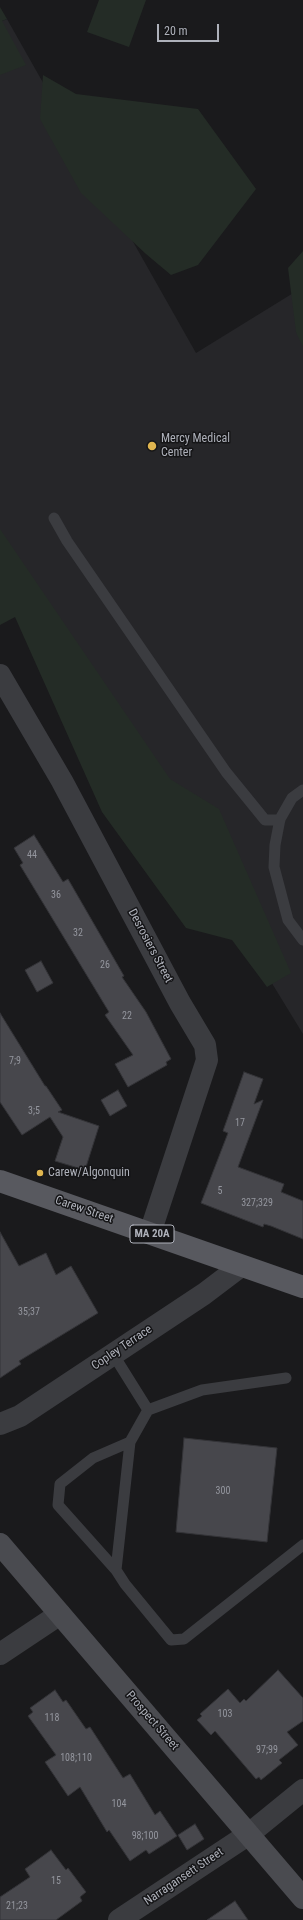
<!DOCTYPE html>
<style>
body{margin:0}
#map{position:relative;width:303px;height:1920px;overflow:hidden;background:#1a1a1c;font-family:"Roboto Condensed",sans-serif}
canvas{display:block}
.scale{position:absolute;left:157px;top:24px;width:62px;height:18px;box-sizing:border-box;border:2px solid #aeb1ba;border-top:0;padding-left:5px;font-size:12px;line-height:14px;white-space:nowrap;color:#aeb1ba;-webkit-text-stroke:3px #151517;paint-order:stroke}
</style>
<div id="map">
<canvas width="303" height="1920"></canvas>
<div class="scale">20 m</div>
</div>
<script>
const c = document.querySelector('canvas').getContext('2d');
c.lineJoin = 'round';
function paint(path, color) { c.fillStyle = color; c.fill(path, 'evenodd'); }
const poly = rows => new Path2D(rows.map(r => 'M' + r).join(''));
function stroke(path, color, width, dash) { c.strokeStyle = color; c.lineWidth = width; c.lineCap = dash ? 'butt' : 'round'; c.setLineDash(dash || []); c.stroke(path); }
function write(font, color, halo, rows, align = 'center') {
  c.font = font + ' "Roboto Condensed",sans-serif'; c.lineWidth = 3; c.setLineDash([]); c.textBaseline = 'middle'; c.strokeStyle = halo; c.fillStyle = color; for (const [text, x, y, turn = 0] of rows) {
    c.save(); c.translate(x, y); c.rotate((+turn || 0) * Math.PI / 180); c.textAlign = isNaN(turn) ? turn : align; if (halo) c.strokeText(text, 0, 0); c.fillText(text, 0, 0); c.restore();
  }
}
const built = poly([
 [7,19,196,353,303,287,303,1034,0,539,0,22]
]);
const green = poly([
 [99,0,146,0,129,47,87,32],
 [0,7,7,19,2,21,26,65,0,75],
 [43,75,76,94,198,109,256,189,198,265,171,275,146,254,81,193,40,119],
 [303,251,303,347,296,332,288,268],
 [0,529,170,779,219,809,291,973,267,987,232,940,186,928,102,812,15,617,0,625]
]);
const building = poly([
 [34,835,63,882,68,879,124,976,122,977,146,1012,171,1059,166,1062,167,1065,128,1087,115,1064,133,1055,105,1015,109,1012,20,865,23,863,14,848,34,835],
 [41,961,53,983,37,992,25,970,41,961],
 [0,1013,45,1086,46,1086,62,1110,58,1112,99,1126,85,1170,55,1161,63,1137,50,1117,22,1135,0,1102,0,1013],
 [244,1072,263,1079,254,1104,263,1100,238,1167,284,1184,281,1192,303,1201,303,1239,271,1226,264,1224,263,1227,201,1203,228,1133,223,1131,244,1072],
 [118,1090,127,1106,110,1116,101,1100,118,1090],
 [0,1232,19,1266,46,1253,56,1275,71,1266,98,1313,19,1361,21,1364,0,1378,0,1232],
 [184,1438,277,1448,267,1542,176,1532,184,1438],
 [278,1670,303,1698,303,1721,287,1732,298,1745,279,1760,282,1763,261,1780,259,1777,256,1779,215,1731,211,1735,197,1720,202,1716,200,1714,228,1689,240,1703,244,1699,246,1701,278,1670],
 [55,1690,63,1702,66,1700,86,1729,90,1727,123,1778,130,1774,155,1815,160,1811,177,1836,149,1854,146,1850,130,1861,109,1830,107,1832,80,1787,68,1796,45,1762,56,1755,28,1716,33,1712,30,1708,55,1690],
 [195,1824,204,1839,187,1850,178,1835,195,1824],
 [51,1850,66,1870,68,1868,86,1892,80,1897,82,1901,56,1920,0,1920,0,1897,30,1877,25,1869,51,1850],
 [235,1901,248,1920,207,1920,235,1901]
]);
const service = poly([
 [54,518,67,541,226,772,265,820,280,820],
 [303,790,292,798,280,819,275,845,274,867,288,920,303,940],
 [113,1354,148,1410,202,1390,286,1378],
 [148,1410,130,1442,116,1570,125,1584,171,1640,184,1639,303,1545],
 [116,1570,58,1505,60,1484,93,1458,130,1442]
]);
const minor = poly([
 [0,675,62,781,180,1003,205,1045,207,1060,150,1233],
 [0,1424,20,1416,204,1294,241,1266],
 [0,1654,60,1614],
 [119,1920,249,1834,303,1790]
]);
const secondary = poly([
 [0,1544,303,1898]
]);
const primary = poly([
 [0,1181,303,1287]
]);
const markers = [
 [152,446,5,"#dfb54f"],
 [40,1173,4,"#dfb54f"]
];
const numberNames = [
 ["44",32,855],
 ["36",56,895],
 ["32",78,933],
 ["26",105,965],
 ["22",127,1016],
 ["7;9",15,1061],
 ["3;5",34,1111],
 ["17",240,1123],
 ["5",220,1191],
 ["327;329",257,1203],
 ["35;37",29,1312],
 ["300",223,1491],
 ["103",225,1714],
 ["118",52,1718],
 ["97;99",267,1750],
 ["108;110",76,1758],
 ["104",119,1804],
 ["98;100",145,1836],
 ["15",56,1881],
 ["21;23",17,1906]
];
const shields = [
 [152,1234,44]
];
const shieldNames = [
 ["MA 20A",152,1234]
];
const poiNames = [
 ["Mercy Medical",161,439],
 ["Center",161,453],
 ["Carew/Algonquin",48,1173]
];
const streetNames = [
 ["Desrosiers Street",150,946,62],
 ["Carew Street",84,1210,19],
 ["Copley Terrace",122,1348,-34],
 ["Prospect Street",152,1721,49],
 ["Narragansett Street",184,1877,-34]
];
paint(built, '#262629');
paint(green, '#242c26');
paint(building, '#47474c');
stroke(building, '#343438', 1);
stroke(service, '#3b3c40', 11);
stroke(minor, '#3b3c40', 22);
stroke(secondary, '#4a4b50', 22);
stroke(primary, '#58595f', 22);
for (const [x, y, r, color] of markers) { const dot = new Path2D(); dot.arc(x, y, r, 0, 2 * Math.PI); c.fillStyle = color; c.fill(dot); stroke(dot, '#151517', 1.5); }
write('10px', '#94969e', null, numberNames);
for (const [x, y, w] of shields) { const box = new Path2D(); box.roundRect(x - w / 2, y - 9, w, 18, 3); c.fillStyle = '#151517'; c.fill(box); stroke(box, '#aeb1ba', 1); }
write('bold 11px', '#aeb1ba', null, shieldNames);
write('12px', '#aeb1ba', '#151517', poiNames, 'left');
write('12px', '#aeb1ba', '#151517', streetNames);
</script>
